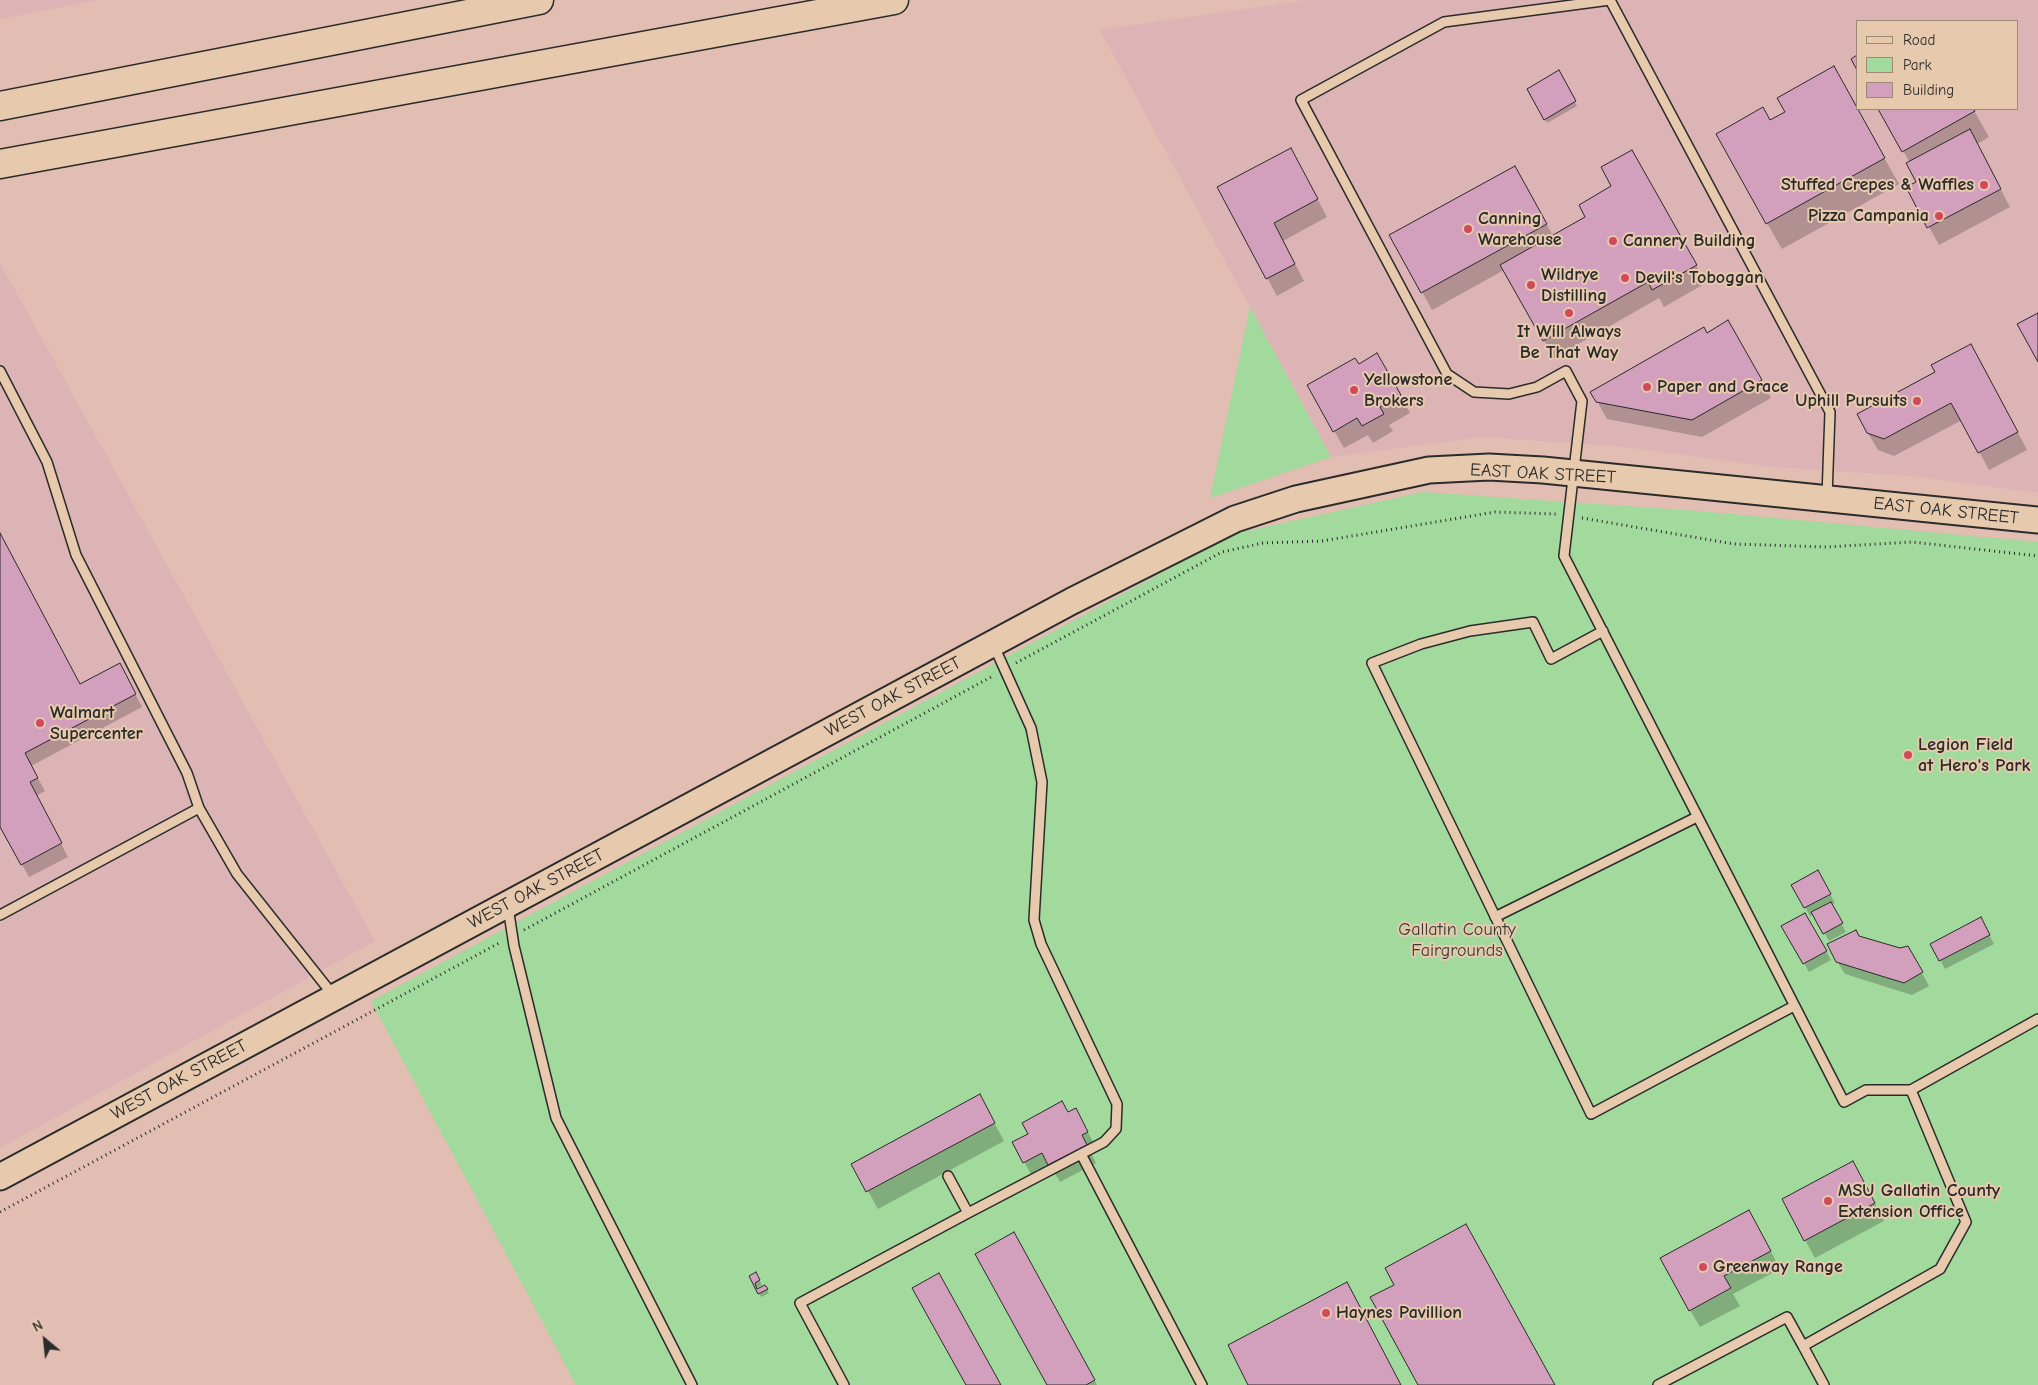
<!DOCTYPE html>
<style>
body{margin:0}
#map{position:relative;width:2038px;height:1385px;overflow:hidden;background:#e1bdb2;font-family:"Comic Neue",sans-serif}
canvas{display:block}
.legend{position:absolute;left:1856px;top:20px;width:162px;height:90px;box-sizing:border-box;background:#e7caad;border:1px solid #9c8a79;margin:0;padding:6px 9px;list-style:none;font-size:15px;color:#2b2b2b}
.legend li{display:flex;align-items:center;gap:10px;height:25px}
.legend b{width:25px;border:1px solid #9c8a79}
.north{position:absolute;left:20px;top:1315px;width:50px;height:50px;-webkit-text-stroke:4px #e7caad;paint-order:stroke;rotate:332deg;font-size:14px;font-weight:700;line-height:20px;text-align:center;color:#2b2b2b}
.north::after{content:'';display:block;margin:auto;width:18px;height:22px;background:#2b2b2b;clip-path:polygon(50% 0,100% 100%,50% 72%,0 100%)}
</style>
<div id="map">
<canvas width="2038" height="1385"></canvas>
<ul class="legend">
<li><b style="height:6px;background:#e7caad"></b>Road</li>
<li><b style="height:14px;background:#a2d99d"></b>Park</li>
<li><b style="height:14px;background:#d2a0bc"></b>Building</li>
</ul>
<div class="north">N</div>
</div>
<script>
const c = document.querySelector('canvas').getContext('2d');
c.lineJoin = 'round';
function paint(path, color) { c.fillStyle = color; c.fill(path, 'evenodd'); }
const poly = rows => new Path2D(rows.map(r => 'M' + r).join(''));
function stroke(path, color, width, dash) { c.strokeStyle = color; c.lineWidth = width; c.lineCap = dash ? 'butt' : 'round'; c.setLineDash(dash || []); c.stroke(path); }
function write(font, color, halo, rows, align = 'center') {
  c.font = font + ' "Comic Neue",sans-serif'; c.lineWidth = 4; c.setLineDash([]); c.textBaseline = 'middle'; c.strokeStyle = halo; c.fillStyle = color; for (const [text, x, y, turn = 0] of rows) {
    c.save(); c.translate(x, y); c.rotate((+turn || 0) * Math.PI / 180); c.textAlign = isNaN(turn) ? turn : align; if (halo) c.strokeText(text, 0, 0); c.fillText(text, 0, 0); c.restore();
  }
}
const built = poly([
 [0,0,99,0,0,19],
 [1306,0,2038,0,2038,493,1911,476,1774,467,1624,447,1483,437,1331,457,1100,30],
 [1857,21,2017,21,2017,109,1857,109],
 [0,263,375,941,0,1148]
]);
const green = poly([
 [1250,307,1331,457,1210,498],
 [1423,492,1698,511,2038,542,2038,1385,576,1385,371,1001,1233,534]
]);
const shadow = poly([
 [1558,72,1577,106,1547,123,1528,89],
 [1848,94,1899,184,1782,249,1767,223,1770,122],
 [1880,109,1973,109,1989,137,1977,144,2010,207,1939,245,1908,188,1918,183,1910,163],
 [1291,149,1327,217,1283,241,1304,281,1277,296,1219,188],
 [1632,151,1706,283,1664,307,1659,298,1554,358,1504,270,1432,310,1391,235,1525,185,1553,236,1587,217,1613,187],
 [1728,322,1771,398,1702,437,1607,419,1592,392],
 [1377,355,1410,413,1389,425,1393,431,1373,443,1368,435,1344,448,1308,385,1358,366],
 [1981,362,2027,450,1989,470,1962,420,1894,456,1878,450,1868,433],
 [0,534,80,686,127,678,142,707,31,766,45,791,36,796,68,857,29,877,0,824],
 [1818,872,1835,903,1831,905,1846,932,1829,941,1814,914,1810,916,1793,885],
 [1805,914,1831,960,1809,972,1783,926],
 [1985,927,1994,944,1945,969,1932,944],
 [1858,937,1915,960,1929,986,1912,995,1845,974,1837,961],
 [989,1113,1004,1141,878,1209,853,1164],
 [1068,1114,1085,1127,1097,1149,1091,1153,1096,1163,1060,1182,1053,1170,1034,1180,1014,1143],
 [1863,1180,1884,1221,1815,1258,1783,1200],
 [1759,1229,1780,1269,1733,1294,1740,1306,1700,1327,1690,1310],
 [1023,1251,1097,1385,1048,1385],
 [756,1274,762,1285,756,1288,750,1277],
 [765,1286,769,1293,761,1297,757,1290]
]);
const building = poly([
 [1857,55,1857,70,1851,59,1857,55],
 [1834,66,1885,158,1766,224,1716,134,1763,107,1770,120,1785,112,1777,98,1834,66],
 [1559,70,1576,101,1544,120,1527,89,1559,70],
 [1878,109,1974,109,1975,111,1902,152,1878,109],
 [1970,129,2001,189,1927,228,1906,187,1916,182,1906,163,1970,129],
 [1291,148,1318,199,1274,223,1295,264,1266,279,1217,187,1291,148],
 [1632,150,1697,265,1652,290,1648,282,1543,341,1500,265,1585,217,1579,205,1611,186,1601,167,1632,150],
 [1515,166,1547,224,1421,293,1389,235,1515,166],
 [2038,313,2038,362,2017,324,2038,313],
 [1728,320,1762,380,1692,420,1596,402,1590,392,1704,327,1707,333,1728,320],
 [1971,344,2018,432,1978,453,1951,403,1884,439,1867,433,1857,414,1935,372,1931,365,1971,344],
 [1377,353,1401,395,1380,407,1384,414,1362,426,1357,418,1333,432,1307,385,1355,358,1359,364,1377,353],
 [0,533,80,684,120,663,136,694,25,753,38,778,30,782,62,843,21,865,0,827,0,533],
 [1818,870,1831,894,1804,908,1791,885,1818,870],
 [1831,902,1843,923,1823,934,1811,912,1831,902],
 [1805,913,1827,951,1803,964,1781,926,1805,913],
 [1981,917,1990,935,1939,961,1930,944,1981,917],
 [1856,930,1859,936,1900,948,1908,946,1923,972,1904,983,1836,962,1827,944,1856,930],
 [980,1094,995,1123,866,1192,851,1164,980,1094],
 [1062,1101,1068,1112,1076,1108,1088,1132,1082,1135,1087,1145,1048,1165,1042,1153,1023,1163,1012,1142,1028,1134,1022,1123,1062,1101],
 [1853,1161,1875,1203,1804,1241,1782,1199,1853,1161],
 [1749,1210,1771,1251,1724,1276,1731,1288,1689,1311,1660,1258,1749,1210],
 [1466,1224,1555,1385,1418,1385,1370,1297,1394,1285,1385,1268,1466,1224],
 [1014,1232,1095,1380,1086,1385,1047,1385,975,1254,1014,1232],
 [756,1272,760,1280,755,1283,757,1289,765,1285,768,1289,758,1294,749,1276,756,1272],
 [939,1273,1001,1385,966,1385,912,1288,939,1273],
 [1347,1282,1401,1385,1248,1385,1228,1345,1347,1282]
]);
const path = poly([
 [1582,518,1734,544,1826,547,1912,542,2038,556],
 [1016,663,1222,552,1263,543,1322,541,1495,512,1556,514],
 [524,930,993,676],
 [0,1212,501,942]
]);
const lane = poly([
 [1610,0,1444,22,1301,100,1447,374,1474,392,1509,394,1537,387,1566,371,1582,401,1564,556,1844,1102,1866,1090,1911,1090,1966,1222,1940,1269,1803,1346,1824,1385],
 [1610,0,1830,412,1827,497],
 [0,371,47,462,76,555,187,773,199,808],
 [1603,631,1551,659,1533,622,1470,631,1421,644,1372,663,1591,1114,1794,1006],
 [994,646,1031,728,1042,782,1034,920,1041,944,1117,1104,1116,1129,1104,1142,1081,1154],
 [508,907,514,946,556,1118,692,1385],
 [0,915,199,808,237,874,333,995],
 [1495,917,1697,817],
 [1911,1090,2038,1019],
 [948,1176,968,1213,1081,1154,1202,1385],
 [844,1385,800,1303,968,1213],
 [1658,1385,1787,1317,1803,1346]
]);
const secondary = poly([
 [0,1177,1072,601,1235,519,1296,499,1429,470,1489,467,1543,470,2038,520]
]);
const highway = poly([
 [0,106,539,0],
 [0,164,894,0]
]);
const markers = [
 [1984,185,5,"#d1495b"],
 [1939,216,5,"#d1495b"],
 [1468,229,5,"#d1495b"],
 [1613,241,5,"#d1495b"],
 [1625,278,5,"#d1495b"],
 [1531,285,5,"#d1495b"],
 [1569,313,5,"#d1495b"],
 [1647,387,5,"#d1495b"],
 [1354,390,5,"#d1495b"],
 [1917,401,5,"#d1495b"],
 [40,723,5,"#d1495b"],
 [1908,755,5,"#d1495b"],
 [1828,1201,5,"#d1495b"],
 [1703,1267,5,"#d1495b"],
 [1326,1313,5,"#d1495b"]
];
const poiNames = [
 ["Stuffed Crepes & Waffles",1974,185,"right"],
 ["Pizza Campania",1929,216,"right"],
 ["Canning",1478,219],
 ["Warehouse",1478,240],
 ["Cannery Building",1623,241],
 ["Wildrye",1541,275],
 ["Distilling",1541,296],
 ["Devil's Toboggan",1635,278],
 ["It Will Always",1569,332,"center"],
 ["Be That Way",1569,353,"center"],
 ["Yellowstone",1364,380],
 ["Brokers",1364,401],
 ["Paper and Grace",1657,387],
 ["Uphill Pursuits",1907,401,"right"],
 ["Walmart",50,713],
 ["Supercenter",50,734],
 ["Legion Field",1918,745],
 ["at Hero's Park",1918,766],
 ["MSU Gallatin County",1838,1191],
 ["Extension Office",1838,1212],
 ["Greenway Range",1713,1267],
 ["Haynes Pavillion",1336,1313]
];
const streetNames = [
 ["EAST OAK STREET",1543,474,3],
 ["EAST OAK STREET",1946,511,6],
 ["WEST OAK STREET",893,697,-28],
 ["WEST OAK STREET",536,889,-28],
 ["WEST OAK STREET",179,1080,-28]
];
const parkNames = [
 ["Gallatin County",1457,930],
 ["Fairgrounds",1457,951]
];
paint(built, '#dcb4b5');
paint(green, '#a2d99d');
paint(shadow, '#0003');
paint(building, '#d2a0bc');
stroke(building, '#2b2b2b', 1);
stroke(lane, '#2b2b2b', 12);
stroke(secondary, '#2b2b2b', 29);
stroke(highway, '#2b2b2b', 31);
stroke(path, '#2b2b2b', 3, [1, 4]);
stroke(lane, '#e7caad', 9);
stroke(secondary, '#e7caad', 25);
stroke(highway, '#e7caad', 28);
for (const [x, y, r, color] of markers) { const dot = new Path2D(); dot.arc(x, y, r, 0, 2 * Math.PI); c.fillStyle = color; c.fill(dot); stroke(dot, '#e7caad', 2); }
write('bold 18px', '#2b2b2b', '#e7caad', poiNames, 'left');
write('18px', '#2b2b2b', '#e7caad', streetNames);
write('18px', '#373c36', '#e7caad', parkNames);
</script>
